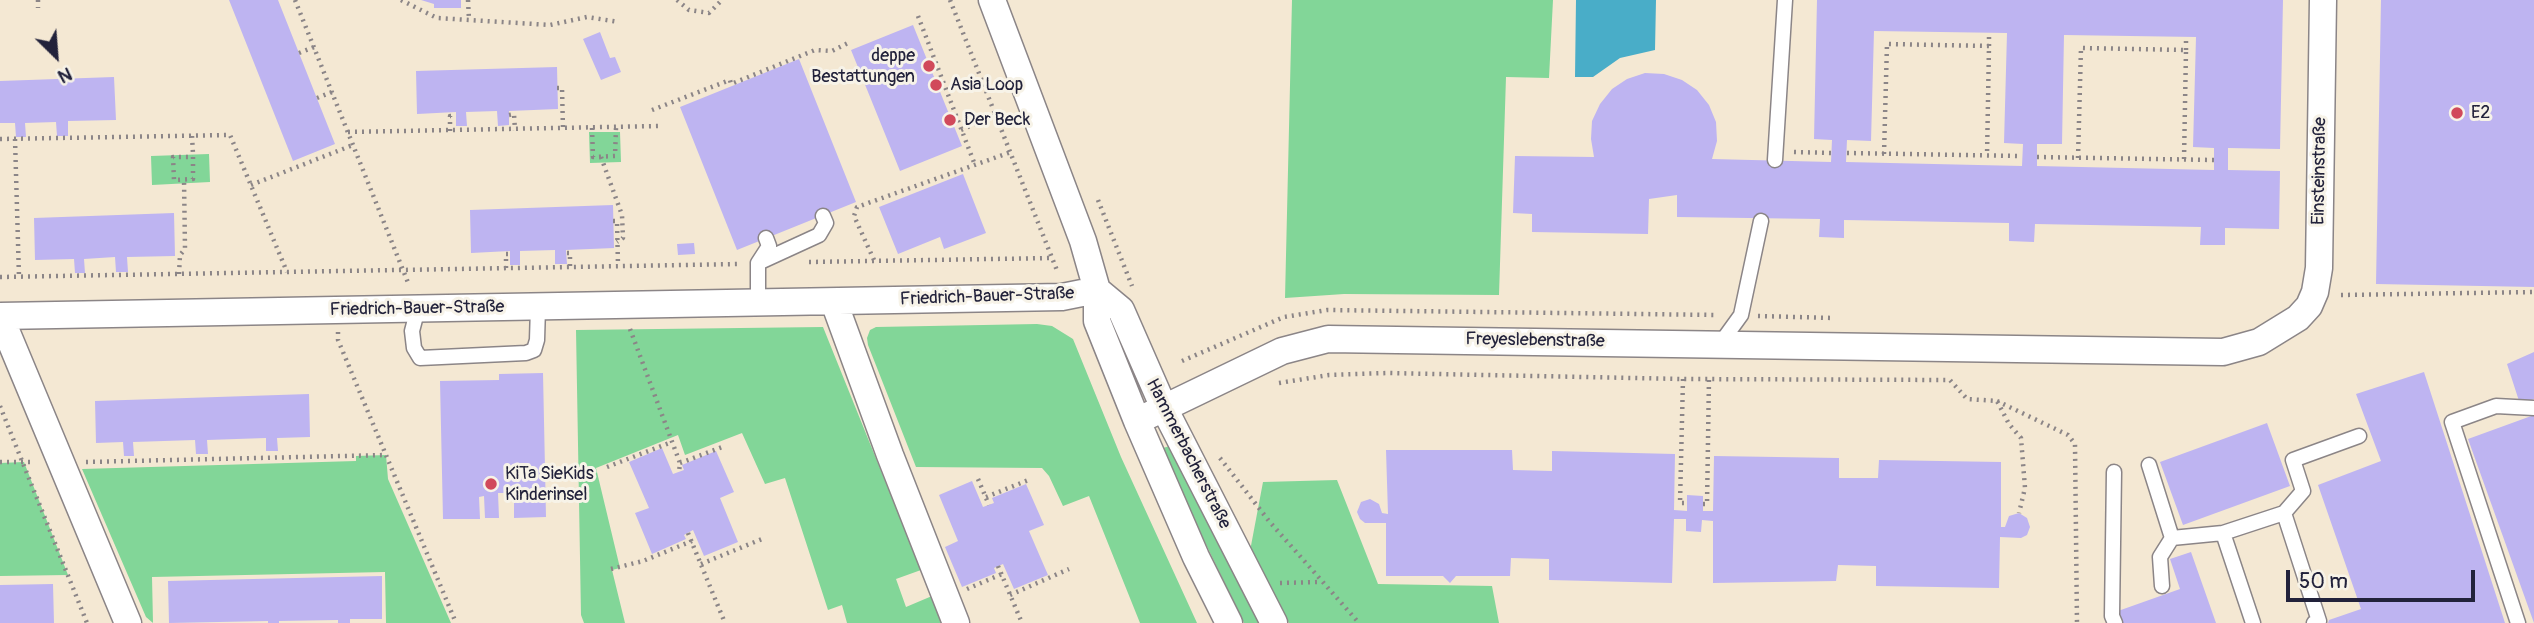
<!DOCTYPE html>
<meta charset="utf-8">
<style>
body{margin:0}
#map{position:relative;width:2534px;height:623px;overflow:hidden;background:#f4e8d3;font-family:Pangolin,sans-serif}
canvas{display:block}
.north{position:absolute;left:21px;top:21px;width:70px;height:70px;-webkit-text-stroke:5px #f7f3e8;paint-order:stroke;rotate:155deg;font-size:19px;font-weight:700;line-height:28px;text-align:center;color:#22223b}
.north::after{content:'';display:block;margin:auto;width:24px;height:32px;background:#22223b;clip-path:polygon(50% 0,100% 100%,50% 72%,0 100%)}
.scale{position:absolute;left:2286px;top:570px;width:189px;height:32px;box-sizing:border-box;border:4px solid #22223b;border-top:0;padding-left:9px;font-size:21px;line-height:24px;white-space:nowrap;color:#22223b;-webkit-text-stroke:5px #f7f3e8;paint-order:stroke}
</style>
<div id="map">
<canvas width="2534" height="623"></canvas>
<div class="north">N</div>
<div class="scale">50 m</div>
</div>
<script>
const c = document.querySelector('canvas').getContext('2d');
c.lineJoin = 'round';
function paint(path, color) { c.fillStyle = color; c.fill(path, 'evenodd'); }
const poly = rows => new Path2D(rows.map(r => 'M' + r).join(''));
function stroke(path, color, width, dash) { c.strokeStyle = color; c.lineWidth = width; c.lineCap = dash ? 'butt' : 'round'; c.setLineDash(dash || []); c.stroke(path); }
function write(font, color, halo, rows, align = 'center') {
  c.font = font + ' Pangolin,sans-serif'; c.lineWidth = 6; c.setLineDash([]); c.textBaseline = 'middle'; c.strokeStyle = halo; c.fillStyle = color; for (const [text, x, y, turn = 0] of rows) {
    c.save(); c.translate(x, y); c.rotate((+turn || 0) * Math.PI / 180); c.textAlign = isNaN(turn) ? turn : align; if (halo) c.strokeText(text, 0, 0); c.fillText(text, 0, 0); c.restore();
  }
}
const green = poly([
 [1292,0,1553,0,1549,78,1506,77,1499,295,1344,294,1285,298],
 [620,132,621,162,590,163,589,132],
 [209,154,210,182,152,185,151,156],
 [1037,324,1052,326,1073,339,1121,457,1197,623,1140,623,1089,496,1063,506,1049,476,1042,468,916,467,868,345,867,338,870,330,876,327],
 [823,327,921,570,896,579,906,607,932,596,943,623,847,623,842,605,828,610,785,478,765,484,742,433,685,455,678,435,596,468,620,568,612,570,625,623,584,623,581,615,576,330],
 [1170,446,1259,623,1244,623,1170,470,1163,448],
 [386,455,388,479,451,623,386,623,385,572,152,577,153,623,146,617,82,469,356,461,356,456],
 [24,462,68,575,0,576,0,463],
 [1337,480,1378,584,1492,586,1499,623,1289,623,1250,551,1263,482]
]);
const water = poly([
 [1576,0,1656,0,1655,50,1620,58,1593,77,1575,77]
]);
const building = poly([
 [229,0,278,0,335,144,293,161],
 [421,0,461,0,461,8,434,8,434,4],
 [1817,0,2283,0,2280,149,2228,148,2228,170,2280,171,2279,229,2225,228,2225,245,2200,245,2201,227,2035,224,2034,242,2009,241,2009,223,1844,220,1844,238,1819,237,1820,219,1677,217,1677,195,1649,199,1648,234,1532,232,1532,214,1513,213,1515,156,1594,157,1591,139,1592,121,1600,104,1612,89,1627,79,1645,73,1664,74,1682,80,1697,90,1709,105,1716,122,1717,141,1712,159,1831,162,1832,140,1814,139],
 [1874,31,2007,33,2004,143,2023,144,2022,166,1846,162,1847,140,1871,141],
 [2064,35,2196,37,2193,147,2214,148,2214,170,2037,166,2037,144,2062,144],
 [2381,0,2534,0,2534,287,2376,284],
 [913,25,962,146,900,171,851,50],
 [600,32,610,58,615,57,621,72,601,80,583,39],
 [799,59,856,202,737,250,680,107],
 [557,67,558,109,509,111,509,125,498,126,497,111,466,112,467,126,456,126,456,112,417,114,416,71],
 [114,77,116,120,68,121,68,136,57,136,56,122,25,123,26,137,16,137,15,123,0,123,0,81],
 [963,174,986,233,944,249,940,237,898,254,879,207],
 [613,205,614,248,566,250,567,264,555,264,555,250,520,251,520,265,510,265,510,251,471,253,470,210],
 [174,213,175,256,127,257,128,272,116,272,115,257,84,259,85,273,75,273,74,259,35,260,34,218],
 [694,243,695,254,678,255,677,244],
 [2534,352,2534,399,2520,404,2507,364],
 [2424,372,2505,623,2328,623,2329,620,2361,609,2318,485,2381,461,2356,394],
 [543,373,546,517,514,518,514,493,498,493,499,518,485,518,484,496,479,497,480,519,443,519,440,381,499,380,499,374],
 [309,394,310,437,277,438,278,451,266,451,266,438,207,440,208,454,196,454,195,440,133,442,134,456,124,456,123,442,96,443,95,401],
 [2534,415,2534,623,2468,439],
 [2267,423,2290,486,2183,525,2160,462],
 [662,448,673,474,684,470,682,465,716,451,734,492,720,498,738,542,704,556,693,530,684,535,686,539,652,554,635,513,649,508,629,462],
 [1386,450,1512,450,1513,470,1552,471,1552,451,1675,454,1674,510,1687,511,1687,495,1703,496,1703,511,1713,511,1714,456,1839,458,1839,478,1878,478,1879,460,2001,462,2001,527,2005,527,2009,516,2019,513,2027,518,2030,527,2027,535,2021,538,2000,537,1999,588,1876,586,1876,566,1838,565,1836,581,1713,583,1713,521,1702,520,1701,532,1686,531,1686,519,1674,519,1672,583,1549,580,1549,559,1511,558,1510,576,1456,576,1450,583,1443,576,1386,576,1386,523,1365,523,1360,519,1357,512,1361,502,1370,499,1379,504,1382,513,1388,514],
 [972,481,983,507,994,503,992,498,1026,484,1044,525,1029,531,1048,575,1014,589,1003,564,994,568,996,573,962,587,945,547,958,541,939,495],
 [2191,552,2216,623,2122,623,2118,611,2180,589,2170,559],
 [382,576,382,619,350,619,350,623,338,623,338,620,279,621,279,623,268,623,268,621,169,623,168,581],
 [53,584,54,623,0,623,0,585]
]);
const path = poly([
 [38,0,38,8],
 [295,0,409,285],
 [401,0,437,18,550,25,587,17,619,22],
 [468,0,469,20],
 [677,0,689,10,709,13,722,0],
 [950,0,1058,273],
 [918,16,975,165],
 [1989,46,1989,33],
 [2186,50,2186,37],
 [299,53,314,47],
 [557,88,562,88,563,129],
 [317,98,332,92],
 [652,110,730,80,731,84,815,50,832,51,848,43],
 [509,115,514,114,515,130],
 [592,128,593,157,615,156,616,128],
 [961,130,996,115],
 [450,131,450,116,456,116],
 [348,132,658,126],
 [192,136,193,154,193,179,174,180,173,157,193,157],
 [0,139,230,135,287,272],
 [15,139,19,277],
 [1794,152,1832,153],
 [1847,153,2022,156],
 [1884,154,1887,44,1989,46,1987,156],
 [601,157,622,215,623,238,617,242],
 [2037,157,2214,160],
 [2078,158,2081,48,2186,50,2184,160],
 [251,185,353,145],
 [1098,200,1132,286],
 [613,221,617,221,618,266],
 [567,253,570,253,570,267],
 [874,260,854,216,857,207,1011,152],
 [809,262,1052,258],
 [506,268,506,254,510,254],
 [179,274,180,255,185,249,184,179],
 [0,277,741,264],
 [2341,295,2534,292],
 [1758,316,1833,318],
 [630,329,680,463,679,472],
 [338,332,338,340,456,623],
 [1182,361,1284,317,1327,310,1718,315],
 [1683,379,1680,503,1687,503],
 [1279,383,1329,375,1387,373,1683,379,1950,380,1967,399,1997,401,2009,424,2021,438,2025,488,2019,513],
 [1997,401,2068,435,2075,444,2077,623],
 [0,406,87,623],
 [1220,458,1269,521,1359,623],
 [0,462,35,462],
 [86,462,386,455],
 [680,463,725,446],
 [607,467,672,442],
 [978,479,989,505],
 [986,497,1031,479],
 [1703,504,1707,504,1709,378],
 [688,533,725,623],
 [701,564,762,539],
 [998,566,1022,623],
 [611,569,643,561,692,541],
 [1280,583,1320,582],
 [967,589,1002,574],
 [1010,595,1069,569]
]);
const service = poly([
 [1775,160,1785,0],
 [758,263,819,235,826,223,823,216],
 [758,303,758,263,769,246,766,238],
 [418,308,412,331,414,348,420,358,526,353,534,350,537,340,538,307],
 [1720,344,1741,315,1761,221],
 [2149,465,2172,538,2160,557,2162,586],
 [2114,472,2112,616,2115,623],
 [2172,538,2223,533],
 [2253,623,2223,533,2284,513],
 [2314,623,2319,621,2284,513,2303,491,2293,460,2359,436],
 [2518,623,2452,422,2496,406,2534,408]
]);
const minor = poly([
 [992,0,1083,241,1097,290,1097,321,1137,421,1196,557,1229,623],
 [1097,290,1121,310,1164,408,1274,623],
 [834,302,890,455,956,623],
 [0,316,1062,297,1097,290],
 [0,316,128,623],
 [1137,421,1282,351,1328,339,2223,352,2259,342,2298,318,2309,306,2315,292,2319,268,2323,0]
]);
const markers = [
 [929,66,7,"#d1495b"],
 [936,85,7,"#d1495b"],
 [2457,113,7,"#d1495b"],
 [950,120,7,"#d1495b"],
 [491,484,7,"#d1495b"]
];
const poiNames = [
 ["deppe",915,56,"right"],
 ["Bestattungen",915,77,"right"],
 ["Asia Loop",950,85],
 ["E2",2471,113],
 ["Der Beck",964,120],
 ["KiTa SieKids",505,474],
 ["Kinderinsel",505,495]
];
const streetNames = [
 ["Einsteinstraße",2320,171,-89],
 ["Friedrich-Bauer-Straße",987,297,-2],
 ["Friedrich-Bauer-Straße",417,309,-1],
 ["Freyeslebenstraße",1535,341,1],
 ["Hammerbacherstraße",1188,454,63]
];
paint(green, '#82d698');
paint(water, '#49adc8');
paint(building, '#beb4f1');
stroke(service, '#8b8587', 17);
stroke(minor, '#8b8587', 29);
stroke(path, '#8b8587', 4.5, [2, 5]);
stroke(service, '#fff', 14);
stroke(minor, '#fff', 26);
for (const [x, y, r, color] of markers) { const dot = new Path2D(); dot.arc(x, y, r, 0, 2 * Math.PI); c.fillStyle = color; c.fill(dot); stroke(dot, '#f7f3e8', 2.5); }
write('18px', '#22223b', '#f7f3e8', poiNames, 'left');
write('18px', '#22223b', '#f7f3e8', streetNames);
</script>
